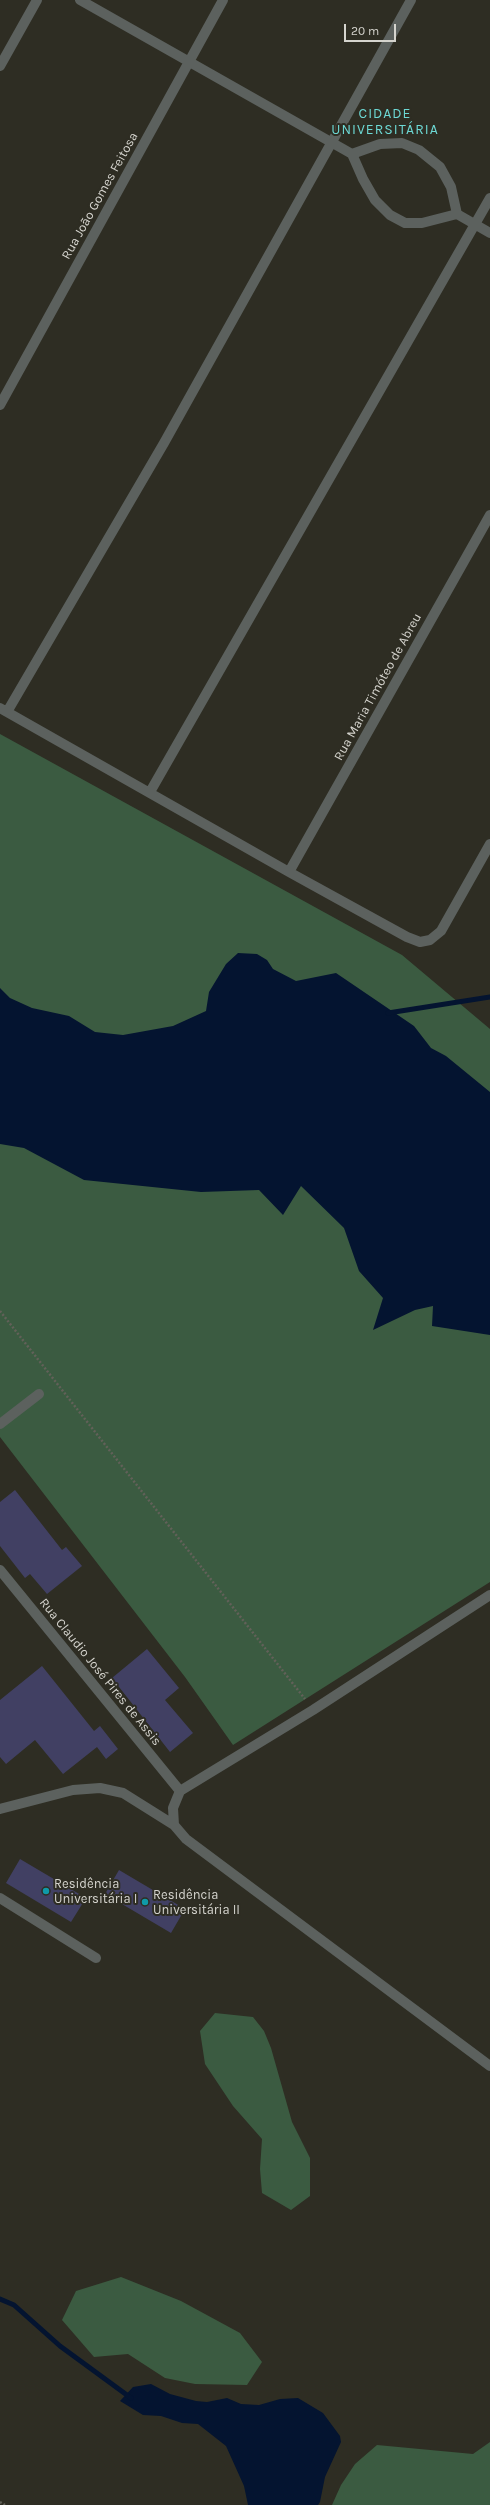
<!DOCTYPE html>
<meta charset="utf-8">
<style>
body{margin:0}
#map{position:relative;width:490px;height:2505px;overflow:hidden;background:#2e2d23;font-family:Karla,sans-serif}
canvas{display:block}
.scale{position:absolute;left:344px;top:24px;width:52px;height:18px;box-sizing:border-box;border:2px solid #d5d4ce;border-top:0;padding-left:5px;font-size:12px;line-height:14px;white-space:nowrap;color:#d5d4ce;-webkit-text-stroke:3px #2e2d23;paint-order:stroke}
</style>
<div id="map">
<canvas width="490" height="2505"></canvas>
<div class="scale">20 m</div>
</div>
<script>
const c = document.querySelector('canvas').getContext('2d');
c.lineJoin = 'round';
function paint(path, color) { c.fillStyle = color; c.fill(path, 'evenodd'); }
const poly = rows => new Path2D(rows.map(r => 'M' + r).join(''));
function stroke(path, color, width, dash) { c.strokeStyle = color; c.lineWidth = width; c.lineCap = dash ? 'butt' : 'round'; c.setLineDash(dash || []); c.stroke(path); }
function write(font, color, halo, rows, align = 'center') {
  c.font = font + ' Karla,sans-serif'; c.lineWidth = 4; c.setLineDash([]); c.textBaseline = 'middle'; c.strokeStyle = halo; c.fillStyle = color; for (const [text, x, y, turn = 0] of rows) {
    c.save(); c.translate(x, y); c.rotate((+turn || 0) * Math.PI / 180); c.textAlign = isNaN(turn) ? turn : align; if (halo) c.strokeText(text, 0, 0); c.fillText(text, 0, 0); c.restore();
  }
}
const green = poly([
 [0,734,402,955,490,1029,490,1582,233,1745,185,1677,0,1437],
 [215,2013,253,2017,264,2031,271,2048,292,2122,310,2158,310,2196,291,2210,262,2193,260,2169,262,2139,233,2106,205,2064,200,2031],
 [121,2277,181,2301,240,2333,262,2362,247,2385,195,2384,165,2378,128,2354,94,2357,62,2320,76,2291],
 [490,2442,490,2505,332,2505,341,2485,355,2464,377,2445,473,2454]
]);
const water = poly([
 [238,953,257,954,267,960,273,969,296,981,336,973,414,1026,431,1048,446,1056,490,1092,490,1335,432,1326,433,1306,415,1310,373,1330,383,1298,359,1271,344,1228,301,1186,283,1215,259,1190,201,1192,84,1180,24,1148,0,1144,0,988,10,998,32,1008,69,1016,95,1032,123,1035,173,1026,206,1011,209,992,226,964],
 [151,2384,170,2394,196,2401,207,2402,227,2398,241,2404,259,2405,280,2399,298,2398,323,2413,340,2436,341,2442,325,2477,320,2502,318,2505,248,2505,244,2486,226,2446,198,2424,182,2423,161,2416,143,2415,120,2401,133,2387]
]);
const stream = poly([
 [388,1013,490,997],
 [0,2299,14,2305,60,2346,131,2398]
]);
const building = poly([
 [15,1490,62,1550,66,1547,82,1566,47,1594,30,1574,25,1578,0,1546,0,1502],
 [147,1649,179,1688,165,1700,193,1733,170,1752,112,1678],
 [42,1666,94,1731,100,1726,118,1749,106,1759,97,1747,63,1774,35,1740,6,1764,0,1757,0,1700],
 [20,1859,86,1898,71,1922,6,1883],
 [119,1870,185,1909,171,1933,105,1894]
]);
const path = poly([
 [0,1311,305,1699],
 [0,2502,5,2505]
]);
const minor = poly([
 [80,0,352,154,363,179,375,200,390,215,405,223,422,223,457,214,490,233],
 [0,66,37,0],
 [352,154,380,144,402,143,419,150,440,167,451,187,457,214],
 [0,405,223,0],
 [0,708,289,872,407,937,420,942,430,940,441,931,490,844],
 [7,712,164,443,411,0],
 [150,792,490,198],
 [289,872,490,515],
 [0,1424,39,1394],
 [0,1570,180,1791],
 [490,1595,313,1710,180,1791,173,1808,174,1825,186,1839,490,2066],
 [0,1809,73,1790,100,1788,123,1793,174,1825],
 [0,1898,96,1958]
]);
const markers = [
 [46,1891,4,"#0f9aa8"],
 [145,1902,4,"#0f9aa8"]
];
const streetNames = [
 ["Rua João Gomes Feitosa",100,196,-61],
 ["Rua Maria Timóteo de Abreu",378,687,-61],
 ["Rua Claudio José Pires de Assis",100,1672,51]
];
const poiNames = [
 ["Residência",54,1884],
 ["Universitária I",54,1899],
 ["Residência",153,1895],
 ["Universitária II",153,1910]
];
const neighbourhoodNames = [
 ["CIDADE",385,114],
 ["UNIVERSITÁRIA",385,130]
];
paint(green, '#3b5b41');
paint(water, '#041430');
stroke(stream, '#041430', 5);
paint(building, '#414063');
stroke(path, '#626159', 2.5, [2, 2]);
stroke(minor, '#5c615e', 10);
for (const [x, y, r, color] of markers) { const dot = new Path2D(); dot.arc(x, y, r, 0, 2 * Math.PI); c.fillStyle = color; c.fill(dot); stroke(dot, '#2e2d23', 1.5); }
write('13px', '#d5d4ce', '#2e2d23', streetNames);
write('13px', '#d5d4ce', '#2e2d23', poiNames, 'left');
c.letterSpacing = '1px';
write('14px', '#6dd9d5', '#2e2d23', neighbourhoodNames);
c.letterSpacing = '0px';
</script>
